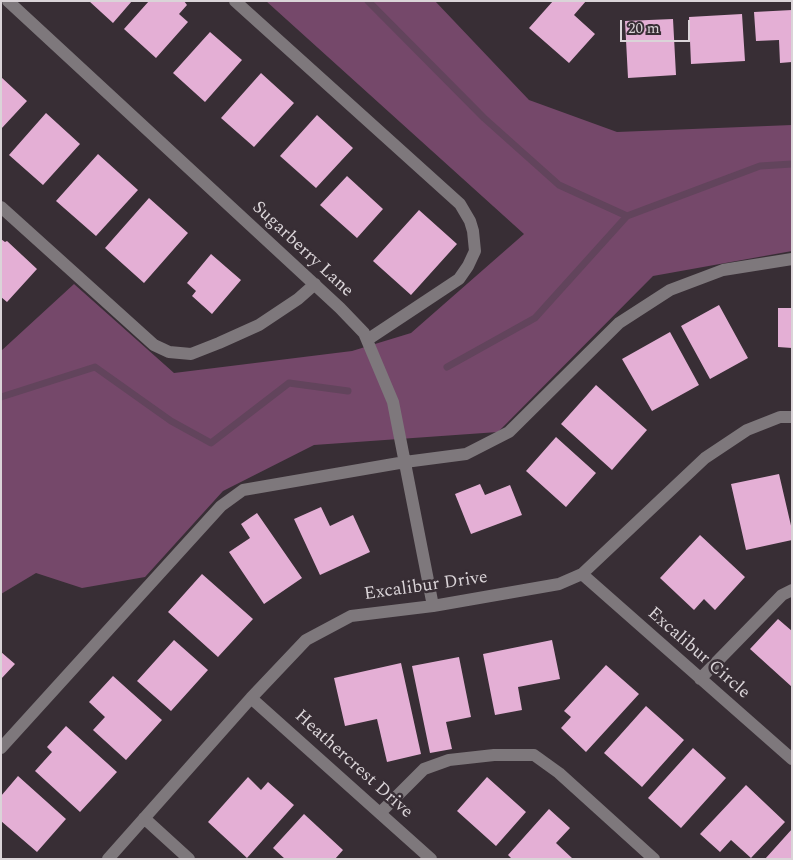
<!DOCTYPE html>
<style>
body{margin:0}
#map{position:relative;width:793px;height:860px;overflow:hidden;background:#382e35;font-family:Spectral,serif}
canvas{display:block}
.frame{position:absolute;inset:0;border:2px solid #dad4d8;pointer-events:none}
.scale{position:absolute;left:620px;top:20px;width:70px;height:22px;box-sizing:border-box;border:2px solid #dad4d8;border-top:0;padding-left:6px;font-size:15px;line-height:18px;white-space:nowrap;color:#dad4d8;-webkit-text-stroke:4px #382e35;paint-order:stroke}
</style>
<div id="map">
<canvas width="793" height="860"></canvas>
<div class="frame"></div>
<div class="scale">20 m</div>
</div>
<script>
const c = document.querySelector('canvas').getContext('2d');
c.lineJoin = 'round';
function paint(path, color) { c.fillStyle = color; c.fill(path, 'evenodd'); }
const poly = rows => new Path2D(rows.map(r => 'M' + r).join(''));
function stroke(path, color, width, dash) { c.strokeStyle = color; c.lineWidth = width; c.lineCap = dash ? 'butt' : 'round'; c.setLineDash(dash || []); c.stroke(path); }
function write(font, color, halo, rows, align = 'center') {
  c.font = font + ' Spectral,serif'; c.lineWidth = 5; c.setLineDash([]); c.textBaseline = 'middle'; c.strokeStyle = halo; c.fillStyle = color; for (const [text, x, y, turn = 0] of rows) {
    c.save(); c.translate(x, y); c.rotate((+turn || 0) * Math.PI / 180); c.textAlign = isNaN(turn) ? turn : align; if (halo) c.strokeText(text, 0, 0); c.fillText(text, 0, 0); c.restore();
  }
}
const forest = poly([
 [266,1,435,1,529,100,617,132,792,125,792,251,653,276,498,432,314,445,223,491,145,577,82,588,36,573,1,594,1,351,74,284,174,373,352,351,411,333,524,234]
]);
const stream = poly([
 [368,1,484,118,559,185,627,216],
 [447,367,535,318,627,216,760,166,792,164],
 [1,397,95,367,171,421,211,443,289,383,348,391]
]);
const building = poly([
 [89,1,132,1,113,23],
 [149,1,184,1,187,5,179,14,188,22,156,58,124,29],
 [553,1,586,1,574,15,595,34,569,63,529,28],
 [792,10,792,62,780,63,779,40,756,41,754,12],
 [742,14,745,61,691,64,689,17],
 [673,19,676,75,628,78,625,21],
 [210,32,242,60,205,102,173,73],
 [261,73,294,103,254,147,221,118],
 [1,77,27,101,1,129],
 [46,113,80,144,43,185,9,155],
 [317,115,353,148,316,188,280,156],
 [98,154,138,190,96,236,56,201],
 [347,176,383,209,357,238,320,205],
 [149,198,188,233,144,283,105,248],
 [419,210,457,244,411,295,373,261],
 [1,239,5,242,7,241,37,269,7,302,1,297],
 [211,254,241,280,212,314,192,296,196,291,187,283],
 [719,305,748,358,710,379,681,326],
 [778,308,792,308,792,348,778,347],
 [670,332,699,385,652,411,622,359],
 [596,385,647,430,612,470,561,424],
 [556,437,596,473,566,507,526,471],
 [779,474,792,530,792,540,746,550,731,484],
 [480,484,485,495,510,485,522,515,471,534,455,494],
 [321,507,330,526,353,515,370,552,320,575,294,519],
 [257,513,302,578,264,604,229,552,250,538,241,524],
 [700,535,745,577,715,610,704,599,694,610,660,578],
 [202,574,253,619,218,657,168,612],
 [778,619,792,631,792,687,750,649],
 [174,640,208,670,171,711,137,681],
 [552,640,560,679,518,687,522,710,495,715,483,654],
 [1,652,15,664,1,679],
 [459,657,471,717,446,722,452,749,430,753,412,666],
 [401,663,421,754,387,762,377,719,345,726,334,678],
 [606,665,639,694,586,752,561,728,571,717,564,711],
 [113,676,162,720,126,760,93,730,105,717,89,702],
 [646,706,684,740,642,787,604,753],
 [66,726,117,772,80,812,35,771,52,752,47,747],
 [693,748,726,778,681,828,648,798],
 [18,776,66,819,37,852,1,821,1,796],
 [248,777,261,790,268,782,294,805,247,858,208,822],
 [487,777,526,812,496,846,457,811],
 [746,785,785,822,751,858,731,840,720,852,700,834],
 [549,809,570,828,556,843,573,859,512,859,508,855],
 [304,814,343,850,335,859,285,859,273,848],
 [792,829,792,859,765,859]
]);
const minor = poly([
 [8,1,340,308,364,333,393,402,433,606],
 [235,1,460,204,470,221,473,231,475,251,468,266,459,279,367,340],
 [1,207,154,345,169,352,191,354,219,343,259,325,298,299,315,284],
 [582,574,792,759],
 [700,679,782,595,792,590],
 [251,698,431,859],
 [1,748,221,506,243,490,405,462,466,454,509,432,619,323,670,290,723,270,792,259],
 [380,813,424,769,449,760,494,755,534,755,559,773,654,859],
 [144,818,189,859],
 [108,859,251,698,306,640,351,616,433,606,559,584,582,574,705,458,747,430,780,417,792,417]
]);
const streetNames = [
 ["Sugarberry Lane",302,250,43],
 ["Excalibur Drive",426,587,-8],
 ["Excalibur Circle",698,654,41],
 ["Heathercrest Drive",353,765,42]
];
paint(forest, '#75486a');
stroke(stream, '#62445c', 7);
paint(building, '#e4afd5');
stroke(minor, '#7e787c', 12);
write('18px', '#dad4d8', '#382e35', streetNames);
</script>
